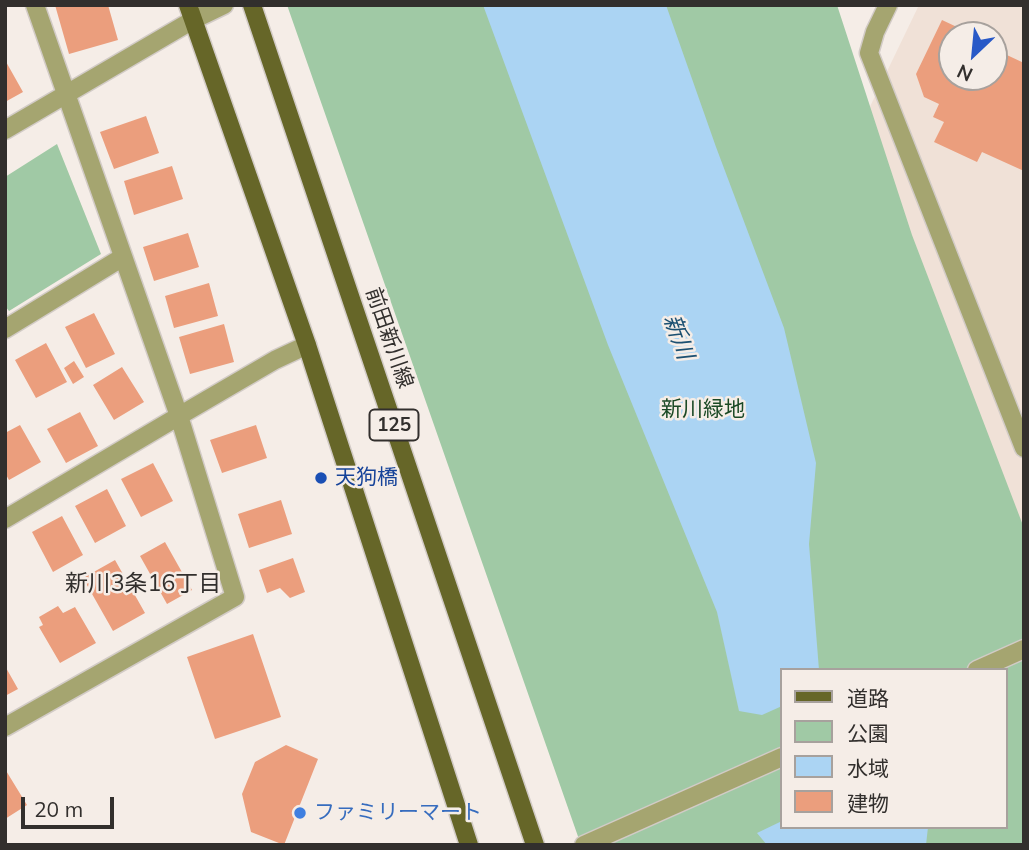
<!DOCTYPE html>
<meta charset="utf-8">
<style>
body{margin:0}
#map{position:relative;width:1029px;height:850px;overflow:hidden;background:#f5ede7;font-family:Mulish,"Noto Sans JP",sans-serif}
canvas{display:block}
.frame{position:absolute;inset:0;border:7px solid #322f2d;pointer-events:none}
.legend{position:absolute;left:780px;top:668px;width:228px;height:161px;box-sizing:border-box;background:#f5ede7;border:2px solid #a7a19d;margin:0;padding:9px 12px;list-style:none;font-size:21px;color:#322f2d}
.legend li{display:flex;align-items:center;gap:14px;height:35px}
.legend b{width:35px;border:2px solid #a7a19d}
.north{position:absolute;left:938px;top:21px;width:70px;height:70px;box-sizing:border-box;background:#f5ede7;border:2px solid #a7a19d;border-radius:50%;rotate:206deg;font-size:19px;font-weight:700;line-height:28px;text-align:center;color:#322f2d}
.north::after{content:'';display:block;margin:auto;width:24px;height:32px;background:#2859c7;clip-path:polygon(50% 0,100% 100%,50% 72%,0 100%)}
.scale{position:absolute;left:21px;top:797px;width:93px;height:32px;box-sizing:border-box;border:4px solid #322f2d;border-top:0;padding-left:9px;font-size:21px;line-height:24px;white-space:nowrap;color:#322f2d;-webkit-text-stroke:5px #f5ede7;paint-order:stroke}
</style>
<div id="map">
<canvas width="1029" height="850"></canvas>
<div class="frame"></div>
<ul class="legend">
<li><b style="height:9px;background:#666628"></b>道路</li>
<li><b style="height:19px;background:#a0c9a5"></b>公園</li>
<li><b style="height:19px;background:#abd4f3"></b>水域</li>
<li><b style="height:19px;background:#eb9e7d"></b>建物</li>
</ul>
<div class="north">N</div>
<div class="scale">20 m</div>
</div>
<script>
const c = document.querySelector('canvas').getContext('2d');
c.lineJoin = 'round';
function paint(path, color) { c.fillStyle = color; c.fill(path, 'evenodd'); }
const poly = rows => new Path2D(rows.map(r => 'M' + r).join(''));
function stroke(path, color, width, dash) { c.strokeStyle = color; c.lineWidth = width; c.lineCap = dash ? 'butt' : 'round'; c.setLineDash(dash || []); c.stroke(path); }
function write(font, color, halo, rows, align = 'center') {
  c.font = font + ' Mulish,"Noto Sans JP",sans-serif'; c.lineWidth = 5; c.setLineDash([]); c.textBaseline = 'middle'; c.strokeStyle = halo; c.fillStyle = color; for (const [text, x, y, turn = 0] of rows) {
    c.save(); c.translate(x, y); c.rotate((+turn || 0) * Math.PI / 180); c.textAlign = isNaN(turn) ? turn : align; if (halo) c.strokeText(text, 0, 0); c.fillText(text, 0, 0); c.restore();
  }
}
const built = poly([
 [919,5,1024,5,1024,566,865,117],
 [952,35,994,35,994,77,952,77]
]);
const green = poly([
 [287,5,837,5,912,235,1024,528,1024,845,581,845],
 [782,670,1006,670,1006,827,782,827],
 [57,144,101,254,9,311,5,306,5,177]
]);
const water = poly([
 [483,5,666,5,716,147,784,328,816,463,809,544,819,670,782,670,782,706,762,715,739,711,717,612,608,345],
 [782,821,782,827,928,827,926,845,767,845,757,833]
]);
const building = poly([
 [55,5,108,5,118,40,69,54],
 [942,20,974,35,952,35,952,77,994,77,994,49,1024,63,1024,171,982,152,977,162,934,142,944,122,933,117,939,104,924,97,916,74],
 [5,60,23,92,5,102],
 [146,116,159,153,114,169,100,132],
 [172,166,183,199,134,215,124,181],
 [188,233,199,267,154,281,143,247],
 [209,283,218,316,174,328,165,296],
 [94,313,115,354,86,368,65,327],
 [224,324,234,362,190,374,179,337],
 [46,343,67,382,36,398,15,360],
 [74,361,84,377,73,384,64,368],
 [122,367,144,402,114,420,93,385],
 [80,412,98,446,66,463,47,429],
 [20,425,41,462,9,480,5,473,5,433],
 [256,425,267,458,222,473,210,440],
 [153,463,173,501,141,517,121,479],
 [107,489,126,526,95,543,75,506],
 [281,500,292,534,249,548,238,514],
 [62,516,83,555,53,572,32,532],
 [165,542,192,590,167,604,140,556],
 [293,558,305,592,290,598,280,588,267,593,259,570],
 [115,560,145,613,113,631,83,578],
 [58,606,63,613,75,607,96,643,60,663,39,627,43,625,39,617],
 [253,634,281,717,215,739,187,657],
 [5,666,18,689,5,696],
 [286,745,318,759,284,845,251,832,242,794,255,762],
 [5,769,27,805,5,819]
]);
const minor = poly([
 [888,5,875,32,869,53,1024,448],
 [5,130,193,20,224,5],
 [5,329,123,257],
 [5,519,179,416,275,360,307,345],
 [977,670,1024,649],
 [5,727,235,597,179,416,35,5],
 [584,845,782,757]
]);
const major = poly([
 [188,5,307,345,469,845],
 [252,5,535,845]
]);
const markers = [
 [321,478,7,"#1a4fb4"],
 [300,813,7,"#3f7fe0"]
];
const shields = [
 [394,425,49]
];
const shieldNames = [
 ["125",394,425]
];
const streetNames = [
 ["前田新川線",389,338,71]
];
const parkNames = [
 ["新川緑地",703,410]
];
const transitNames = [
 ["天狗橋",335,478]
];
const shopNames = [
 ["ファミリーマート",314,813]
];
const waterNames = [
 ["新川",678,337,70]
];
const neighbourhoodNames = [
 ["新川3条16丁目",143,584]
];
paint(built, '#f0e1d7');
paint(green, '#a0c9a5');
paint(water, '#abd4f3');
paint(building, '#eb9e7d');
stroke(minor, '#d2cbc6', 21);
stroke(major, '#d2cbc6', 21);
stroke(minor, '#a5a570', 18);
stroke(major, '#666628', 18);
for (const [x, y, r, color] of markers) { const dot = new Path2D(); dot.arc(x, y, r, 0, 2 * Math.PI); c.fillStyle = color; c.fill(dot); stroke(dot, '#f5ede7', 2.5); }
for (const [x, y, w] of shields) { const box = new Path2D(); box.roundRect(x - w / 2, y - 15.5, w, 31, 5); c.fillStyle = '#f5ede7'; c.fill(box); stroke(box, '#322f2d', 2); }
write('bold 19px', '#322f2d', null, shieldNames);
write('21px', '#322f2d', '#f5ede7', streetNames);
write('21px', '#1a4925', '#f5ede7', parkNames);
write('21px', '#164399', '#f5ede7', transitNames, 'left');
write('21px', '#366cbe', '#f5ede7', shopNames, 'left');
write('italic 23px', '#1c5072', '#f5ede7', waterNames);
write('23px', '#322f2d', '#f5ede7', neighbourhoodNames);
</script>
